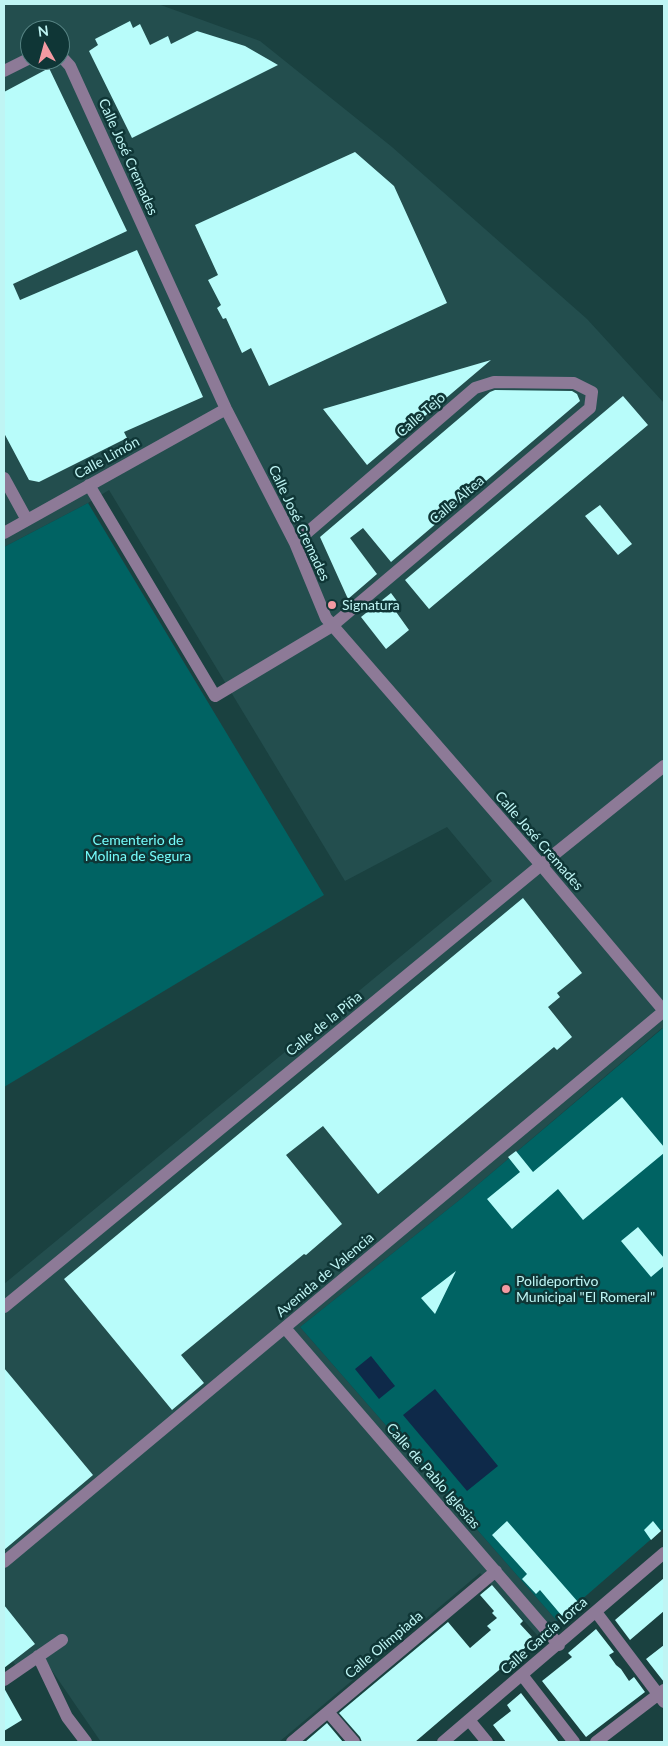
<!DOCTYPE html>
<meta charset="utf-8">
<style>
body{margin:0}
#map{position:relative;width:668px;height:1746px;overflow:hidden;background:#1a4140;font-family:Lato,sans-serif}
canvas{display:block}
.frame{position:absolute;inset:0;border:5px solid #bff5f4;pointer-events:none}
.north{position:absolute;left:20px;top:20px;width:50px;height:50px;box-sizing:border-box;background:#0f3636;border:1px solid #558282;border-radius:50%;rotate:353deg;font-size:14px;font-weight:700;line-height:20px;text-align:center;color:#bff5f4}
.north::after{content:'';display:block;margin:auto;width:18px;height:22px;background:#f49aa2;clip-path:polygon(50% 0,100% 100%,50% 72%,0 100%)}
</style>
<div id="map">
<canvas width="668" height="1746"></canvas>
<div class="frame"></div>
<div class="north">N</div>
</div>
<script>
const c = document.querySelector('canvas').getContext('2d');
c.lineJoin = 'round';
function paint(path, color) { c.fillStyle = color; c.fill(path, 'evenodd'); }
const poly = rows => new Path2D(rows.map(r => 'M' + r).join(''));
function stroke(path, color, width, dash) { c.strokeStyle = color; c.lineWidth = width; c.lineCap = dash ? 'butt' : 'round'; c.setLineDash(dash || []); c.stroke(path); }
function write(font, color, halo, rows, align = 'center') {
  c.font = font + ' Lato,sans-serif'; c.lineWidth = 5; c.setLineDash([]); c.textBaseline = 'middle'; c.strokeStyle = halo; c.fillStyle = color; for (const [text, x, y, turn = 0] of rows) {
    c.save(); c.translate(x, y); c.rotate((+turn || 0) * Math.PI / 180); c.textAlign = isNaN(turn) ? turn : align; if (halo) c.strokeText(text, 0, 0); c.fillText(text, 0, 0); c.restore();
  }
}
const built = poly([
 [4,4,158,4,260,41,392,147,587,319,664,403,664,1030,662,1028,462,1198,300,1327,557,1621,538,1636,480,1573,279,1742,101,1742,44,1659,22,1673,4,1650,4,1284,492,881,447,827,345,881,109,490,88,503,4,547],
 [30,30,60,30,60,60,30,60]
]);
const green = poly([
 [88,503,324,895,4,1087,4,547],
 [663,1028,664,1030,664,1528,557,1621,300,1327,462,1198]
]);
const water = poly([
 [371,1356,395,1386,379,1399,355,1369],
 [435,1389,498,1466,467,1491,403,1415]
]);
const building = poly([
 [130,21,133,28,140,24,150,45,168,36,171,44,197,31,245,46,278,65,132,138,89,51,98,45,95,39],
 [49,68,127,231,13,284,20,300,137,250,203,397,124,432,127,438,39,482,29,480,4,433,4,92],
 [355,152,394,186,447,303,269,386,251,348,242,353,226,318,223,319,217,308,221,305,208,280,218,275,195,225],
 [491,360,367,465,323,409],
 [495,390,572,391,577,394,580,401,391,562,363,528,350,538,377,574,348,599,320,537,490,392],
 [623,396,648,425,429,609,405,580],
 [600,505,632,544,618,555,585,516],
 [391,593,400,605,394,609,409,630,386,649,361,617],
 [523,898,582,973,557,993,560,997,548,1007,572,1037,557,1050,554,1047,378,1194,323,1126,286,1155,342,1224,306,1255,304,1254,181,1355,204,1383,172,1410,64,1279],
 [622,1097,664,1147,664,1153,583,1220,558,1189,512,1229,487,1199,520,1172,508,1157,516,1151,533,1172],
 [638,1227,664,1258,664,1266,651,1277,621,1241],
 [456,1271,435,1314,421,1298],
 [4,1368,93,1475,4,1550],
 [507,1521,578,1602,562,1616,540,1590,536,1594,522,1579,527,1574,492,1535],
 [653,1521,661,1531,651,1540,644,1530],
 [664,1578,664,1611,630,1640,615,1620],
 [492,1585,523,1621,520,1624,532,1637,524,1645,526,1647,415,1742,362,1742,360,1737,339,1713,448,1622,470,1648,491,1630,487,1626,497,1618,492,1613,494,1611,480,1595],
 [4,1605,35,1644,4,1668],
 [596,1629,614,1652,609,1655,616,1665,621,1669,629,1681,634,1677,645,1692,586,1737,542,1681,572,1657,568,1653],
 [664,1645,664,1682,646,1659],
 [4,1688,22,1720,4,1731],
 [521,1693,559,1742,506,1742,493,1725,511,1711,507,1705],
 [327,1723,343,1742,305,1742]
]);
const minor = poly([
 [60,55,70,66,226,409,295,543,326,618,541,865,664,1011],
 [4,71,30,58],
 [4,478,27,520],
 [89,485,215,696,332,626,590,408,592,392,574,383,494,382,475,388,295,543],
 [4,533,226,409],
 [4,1307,541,865,664,766],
 [285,1328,559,1645],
 [4,1562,664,1011],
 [596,1612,664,1702],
 [38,1656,67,1717,86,1742],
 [522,1675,574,1742],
 [4,1680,62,1640],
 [328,1712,354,1742],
 [469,1720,487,1742],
 [292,1742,496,1571],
 [443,1742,664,1553],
 [596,1742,664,1690]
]);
const markers = [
 [332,605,5,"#f49aa2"],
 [506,1289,5,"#f49aa2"]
];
const streetNames = [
 ["Calle José Cremades",128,157,66],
 ["Calle Tejo",421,415,-41],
 ["Calle Limón",107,458,-29],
 ["Calle Altea",457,500,-40],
 ["Calle José Cremades",299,523,65],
 ["Calle José Cremades",539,841,49],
 ["Calle de la Piña",324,1024,-39],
 ["Avenida de Valencia",325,1275,-40],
 ["Calle de Pablo Iglesias",433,1476,49],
 ["Calle García Lorca",544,1636,-41],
 ["Calle Olimpiada",384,1645,-40]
];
const poiNames = [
 ["Signatura",342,605],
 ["Polideportivo",516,1281],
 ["Municipal \"El Romeral\"",516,1297]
];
const parkNames = [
 ["Cementerio de",138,840],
 ["Molina de Segura",138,856]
];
paint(built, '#234e4e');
paint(green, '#006363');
paint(water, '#0e2949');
paint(building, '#b8fcfa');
stroke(minor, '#8d7a97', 12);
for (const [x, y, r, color] of markers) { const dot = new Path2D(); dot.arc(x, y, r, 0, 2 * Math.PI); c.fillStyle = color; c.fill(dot); stroke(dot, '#0f3636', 2); }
write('14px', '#bff5f4', '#0f3636', streetNames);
write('14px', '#bff5f4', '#0f3636', poiNames, 'left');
write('14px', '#75fcfb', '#0f3636', parkNames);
</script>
